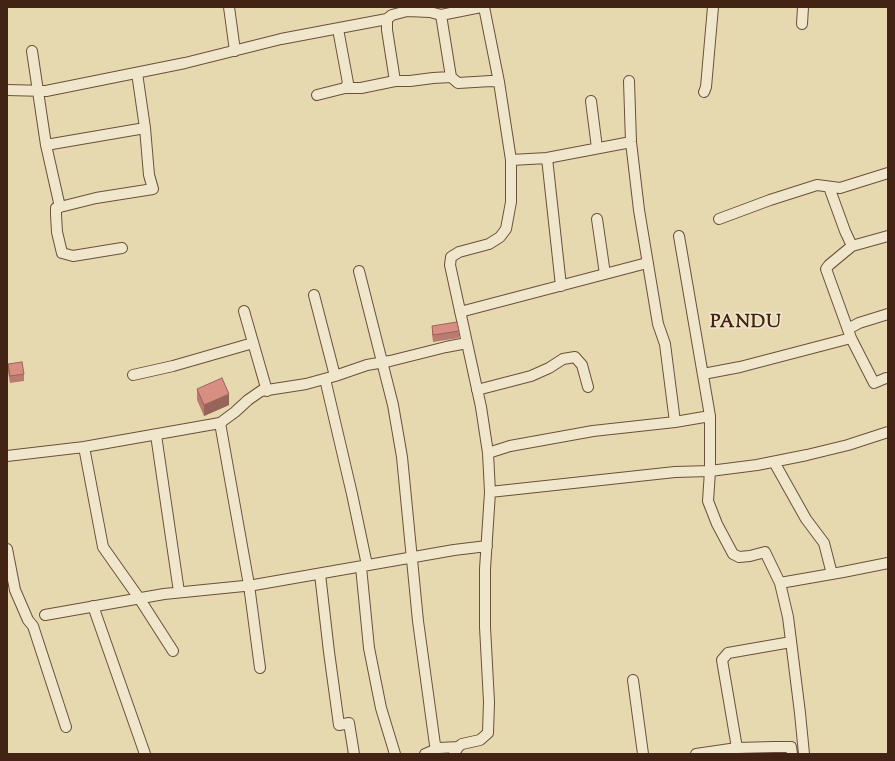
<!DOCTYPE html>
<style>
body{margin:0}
#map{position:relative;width:895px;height:761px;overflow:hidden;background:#e6d9af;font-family:"Sorts Mill Goudy",serif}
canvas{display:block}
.frame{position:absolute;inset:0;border:8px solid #422314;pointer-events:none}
</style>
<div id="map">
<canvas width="895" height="761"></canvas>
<div class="frame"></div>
</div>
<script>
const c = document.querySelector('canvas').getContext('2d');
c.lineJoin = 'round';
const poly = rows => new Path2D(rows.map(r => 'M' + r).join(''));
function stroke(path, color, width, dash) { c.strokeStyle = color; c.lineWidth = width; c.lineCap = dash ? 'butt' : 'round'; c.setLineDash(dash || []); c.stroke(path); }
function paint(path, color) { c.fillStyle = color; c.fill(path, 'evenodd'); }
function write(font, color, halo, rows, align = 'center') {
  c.font = font + ' "Sorts Mill Goudy",serif'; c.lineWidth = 3.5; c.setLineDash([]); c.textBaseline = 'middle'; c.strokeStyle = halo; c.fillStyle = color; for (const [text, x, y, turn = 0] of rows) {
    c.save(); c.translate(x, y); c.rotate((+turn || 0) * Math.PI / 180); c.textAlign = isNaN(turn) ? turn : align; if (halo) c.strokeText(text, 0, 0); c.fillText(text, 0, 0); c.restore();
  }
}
const street = poly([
 [229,7,235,51],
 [484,7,499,82],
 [441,15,451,77],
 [802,24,803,7],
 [32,51,46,145,60,207],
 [629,81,631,142,639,210,658,324,665,344,675,422],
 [345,88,361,88,395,81],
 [7,90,46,91,185,63,281,39,387,19],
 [704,92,706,87,713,7],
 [317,95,345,88,348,83,338,29],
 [591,101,597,148],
 [46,145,145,128],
 [547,158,561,286],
 [511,160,547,158,631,142],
 [829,187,845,231,852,246,888,236],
 [597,219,605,274],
 [719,219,770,200,817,185,840,188,888,173],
 [679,236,710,416,710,471,708,501,717,524,733,554,739,557,750,556,765,552,780,583,788,617,800,713,804,754],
 [852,246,829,265,826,269,851,338,874,383,886,378],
 [122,248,73,256,62,253,57,232,56,215,56,208,96,198,153,189,149,175,145,128,137,73],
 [359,271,393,405,402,457,418,621,435,745,439,748,458,747],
 [314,295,335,376],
 [244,311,267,391],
 [460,312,647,263],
 [848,329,859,323,888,314],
 [703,374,740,367,851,338],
 [133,375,173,366,253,343],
 [325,379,352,494,367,565],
 [477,390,531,376,549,368,563,359,575,357,582,365,588,387],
 [220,423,249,585,260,668],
 [156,435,179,592],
 [488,453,510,446,593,431,675,422,710,416],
 [7,456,84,447],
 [774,462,806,519,824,543,832,574],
 [490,492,675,472,710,471,757,465,807,455,848,445,888,432],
 [7,549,15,590,28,620,33,626,66,727],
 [361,567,369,648,381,708,395,754],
 [320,574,329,652,339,725,349,723,354,754],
 [780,583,843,572,888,563],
 [93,606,145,754],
 [45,615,164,594,254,585,454,550,487,546],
 [173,651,139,598,103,547,84,447,220,423,235,412,248,400,261,391,306,384,335,376,367,365,390,361,446,347,467,343],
 [633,680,643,754],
 [737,748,722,660,728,653,791,642],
 [425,754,439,748],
 [454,754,458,747,462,744,480,740,488,733,489,702,485,627,485,569,490,492,488,453,481,407,450,265,451,257,459,252,489,244,500,237,506,229,511,202,511,160,499,82,491,81,458,83,451,77,433,78,410,81,395,81,387,30,387,19,392,15,407,11,430,12,441,15,481,7],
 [696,754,737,748,774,747,791,747,792,754]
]);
const wall = poly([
 [432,326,459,331,459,338,433,342,432,334],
 [8,364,24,374,24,381,10,383,8,372],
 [197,389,229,405,204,416,197,400]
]);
const shadedWall = poly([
 [229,394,229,405,204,416,204,405]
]);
const building = poly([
 [457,322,459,331,433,335,432,326,457,322],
 [22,362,24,374,10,376,8,364,22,362],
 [222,378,229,394,204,405,197,389,222,378]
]);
const districtNames = [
 ["PANDU",746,324]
];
stroke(street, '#6b503b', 12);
stroke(street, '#efe6cb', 10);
paint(wall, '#ba7b70');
paint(shadedWall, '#97645b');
paint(building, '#d88f82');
stroke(building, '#97645b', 1);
c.letterSpacing = '1px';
write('bold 18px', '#422314', '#efe6cb', districtNames);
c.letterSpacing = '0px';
</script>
